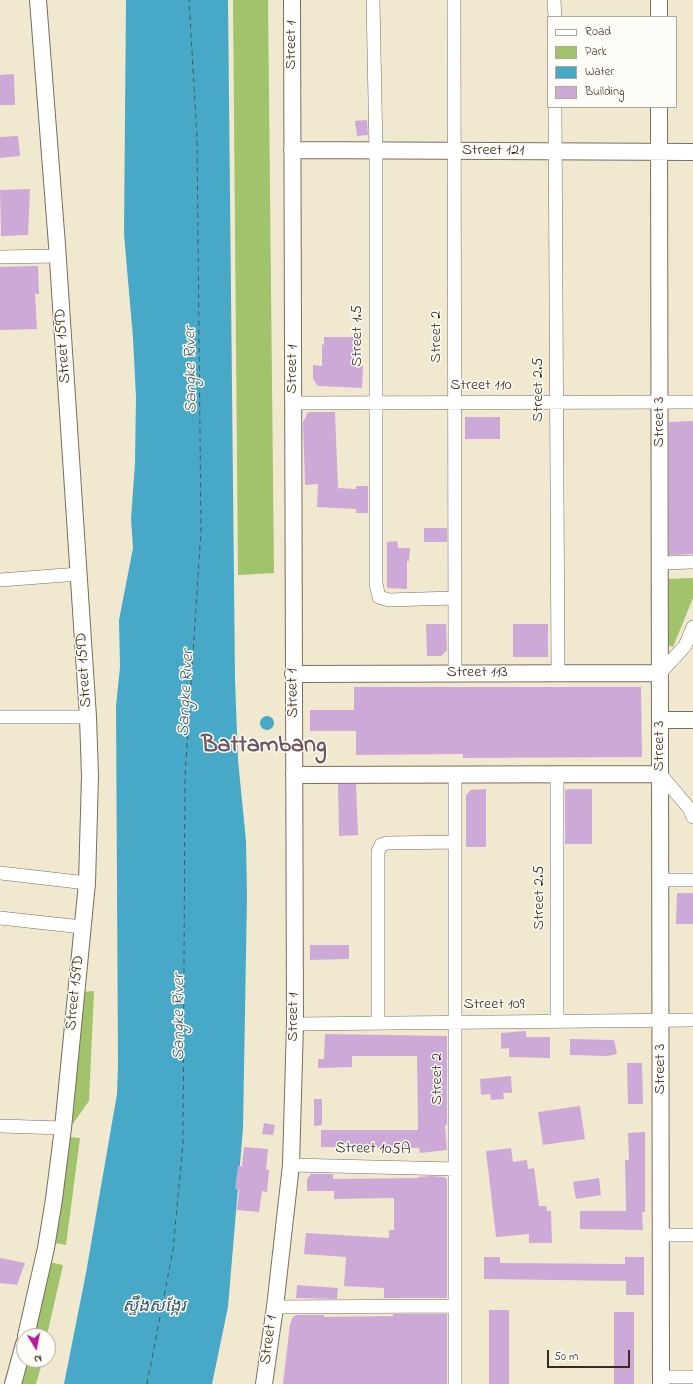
<!DOCTYPE html>
<meta charset="utf-8">
<style>
body{margin:0}
#map{position:relative;width:693px;height:1384px;overflow:hidden;background:#f1e9cf;font-family:"Indie Flower",sans-serif}
canvas{display:block}
.legend{position:absolute;left:547px;top:16px;width:130px;height:92px;box-sizing:border-box;background:#fdfcf7;border:1px solid #afa8a0;margin:0;padding:5px 7px;list-style:none;font-size:12px;color:#3b2a1e}
.legend li{display:flex;align-items:center;gap:8px;height:20px}
.legend b{width:20px;border:1px solid #afa8a0}
.north{position:absolute;left:16px;top:1328px;width:40px;height:40px;box-sizing:border-box;background:#fdfcf7;border:1px solid #afa8a0;border-radius:50%;rotate:170deg;font-size:11px;font-weight:700;line-height:16px;text-align:center;color:#3b2a1e}
.north::after{content:'';display:block;margin:auto;width:14px;height:18px;background:#b5179e;clip-path:polygon(50% 0,100% 100%,50% 72%,0 100%)}
.scale{position:absolute;left:547px;top:1350px;width:83px;height:18px;box-sizing:border-box;border:2px solid #3b2a1e;border-top:0;padding-left:5px;font-size:12px;line-height:14px;white-space:nowrap;color:#3b2a1e;-webkit-text-stroke:3px #fdfcf7;paint-order:stroke}
</style>
<div id="map">
<canvas width="693" height="1384"></canvas>
<ul class="legend">
<li><b style="height:5px;background:#fff"></b>Road</li>
<li><b style="height:11px;background:#a0c36c"></b>Park</li>
<li><b style="height:11px;background:#47a9c7"></b>Water</li>
<li><b style="height:11px;background:#cca9d7"></b>Building</li>
</ul>
<div class="north">N</div>
<div class="scale">50 m</div>
</div>
<script>
const c = document.querySelector('canvas').getContext('2d');
c.lineJoin = 'round';
function paint(path, color) { c.fillStyle = color; c.fill(path, 'evenodd'); }
const poly = rows => new Path2D(rows.map(r => 'M' + r).join(''));
function stroke(path, color, width, dash) { c.strokeStyle = color; c.lineWidth = width; c.lineCap = dash ? 'butt' : 'round'; c.setLineDash(dash || []); c.stroke(path); }
function write(font, color, halo, rows, align = 'center') {
  c.font = font + ' "Indie Flower","Noto Sans Khmer",sans-serif'; c.lineWidth = 3; c.setLineDash([]); c.textBaseline = 'middle'; c.strokeStyle = halo; c.fillStyle = color; for (const [text, x, y, turn = 0] of rows) {
    c.save(); c.translate(x, y); c.rotate((+turn || 0) * Math.PI / 180); c.textAlign = isNaN(turn) ? turn : align; if (halo) c.strokeText(text, 0, 0); c.fillText(text, 0, 0); c.restore();
  }
}
const green = poly([
 [233,0,268,0,274,573,238,575],
 [693,578,693,598,673,647,667,645,668,579],
 [94,991,89,1101,72,1125,82,992],
 [70,1137,80,1138,66,1245,55,1243],
 [49,1262,63,1265,47,1335,33,1332],
 [28,1360,43,1360,36,1384,20,1384]
]);
const water = poly([
 [126,0,228,0,235,679,238,760,246,841,247,896,243,1128,228,1307,212,1384,64,1384,86,1273,117,1094,118,1066,116,706,120,667,119,620,133,548,131,519,135,463,136,397,133,338,124,234],
 '260 723a7 7 0 1 1 14 0a7 7 0 1 1-14 0Z'
]);
const ferry = poly([
 [147,1384,173,1250,183,1143,185,776,201,531,197,137,189,0]
]);
const building = poly([
 [14,74,15,105,0,105,0,75],
 [367,120,368,135,357,136,355,121],
 [18,136,20,156,0,158,0,137],
 [30,189,28,235,1,236,0,190],
 [38,266,39,294,35,294,37,329,0,330,0,267],
 [324,337,357,337,357,366,363,366,362,388,318,386,313,379,313,365,322,366,322,344,324,345],
 [308,412,335,412,338,488,356,489,356,486,368,486,368,513,356,513,356,509,317,507,318,484,305,485,303,422],
 [465,417,500,417,500,439,465,439],
 [693,421,693,554,669,555,669,422],
 [424,528,447,528,447,542,424,542],
 [397,541,398,548,410,548,409,561,407,561,407,589,387,588,387,542],
 [426,624,446,624,447,650,441,656,427,656],
 [513,624,548,624,548,657,513,657],
 [354,687,641,687,642,757,463,758,463,754,356,755,356,731,310,731,310,710,354,710],
 [338,784,356,784,358,835,339,836],
 [486,789,486,847,466,847,466,795,471,790],
 [570,789,592,789,592,844,565,844,565,790],
 [677,893,693,893,693,924,676,924],
 [310,945,349,945,349,959,310,960],
 [526,1031,526,1037,550,1037,550,1058,509,1057,509,1048,501,1049,501,1033],
 [325,1034,447,1036,447,1125,445,1125,447,1150,420,1153,419,1148,321,1147,321,1130,418,1130,417,1056,352,1056,352,1067,318,1068,318,1059,324,1059],
 [570,1039,614,1040,617,1054,607,1056,570,1055],
 [627,1063,642,1063,643,1104,628,1104],
 [511,1076,512,1093,503,1093,504,1099,491,1100,490,1094,481,1095,480,1079],
 [314,1099,322,1099,322,1125,314,1126],
 [580,1106,585,1139,543,1145,538,1112],
 [264,1123,275,1125,273,1135,262,1134],
 [645,1132,645,1212,642,1212,643,1230,580,1229,580,1211,626,1211,625,1160,629,1160,628,1133],
 [244,1147,268,1149,266,1169,269,1170,267,1192,262,1191,259,1212,237,1210,239,1189,235,1189,238,1166,242,1166],
 [511,1148,513,1162,527,1160,528,1169,534,1168,539,1206,546,1206,547,1211,551,1211,552,1243,529,1243,529,1234,496,1237,486,1151],
 [311,1174,333,1174,333,1179,418,1178,418,1177,431,1176,444,1177,447,1179,447,1298,384,1298,384,1288,344,1286,346,1257,304,1254,306,1233,389,1238,389,1230,394,1230,394,1198,334,1199,334,1191,307,1191,307,1179],
 [599,1178,601,1195,576,1199,573,1182],
 [484,1257,500,1257,500,1263,625,1264,625,1257,644,1257,644,1295,626,1295,626,1281,484,1279],
 [0,1258,25,1263,17,1285,0,1283],
 [297,1285,338,1288,337,1299,296,1298],
 [489,1310,509,1310,509,1384,489,1384],
 [614,1312,634,1312,634,1384,614,1384],
 [393,1314,447,1314,447,1384,283,1384,290,1324,293,1317,297,1315,324,1315,324,1317,393,1316]
]);
const minor = poly([
 [373,0,376,150,376,584,379,597,389,600,454,598],
 [454,0,455,673],
 [554,0,555,17],
 [555,107,558,673],
 [0,257,58,256],
 [293,403,693,402],
 [660,563,693,562],
 [0,580,79,574],
 [660,673,685,646,693,627],
 [0,717,88,717],
 [660,774,689,808,693,817],
 [557,775,557,1021],
 [0,873,87,883],
 [660,880,693,880],
 [0,918,82,927],
 [378,1023,378,852,381,845,387,843,455,842],
 [295,1024,693,1020],
 [0,1126,63,1128],
 [291,1165,455,1169],
 [661,1235,693,1235],
 [275,1307,455,1306],
 [661,1377,693,1377],
 [455,1384,455,775]
]);
const tertiary = poly([
 [659,0,659,17],
 [659,107,661,1384],
 [292,150,693,152],
 [293,674,660,673],
 [660,720,693,720],
 [294,775,660,774],
 [26,1336,46,1248,54,1199,63,1128,87,883,90,776,88,717,57,245,38,0],
 [13,1384,24,1344],
 [264,1384,275,1307,291,1165,295,1024,292,0]
]);
const streetNames = [
 ["Street 1",292,45,-90],
 ["Street 121",493,151],
 ["Street 1.5",358,336,-90],
 ["Street 2",437,337,-90],
 ["Street 159D",64,346,-94],
 ["Street 1",293,369,-90],
 ["Street 110",481,386],
 ["Street 2.5",539,390,-90],
 ["Street 3",660,422,-90],
 ["Street 159D",85,670,-94],
 ["Street 113",477,673],
 ["Street 1",294,693,-91],
 ["Street 3",660,746,-90],
 ["Street 2.5",540,898,-90],
 ["Street 159D",76,993,-84],
 ["Street 109",494,1005],
 ["Street 1",294,1017,-90],
 ["Street 3",661,1069,-90],
 ["Street 2",438,1079,-90],
 ["Street 105A",373,1150,1],
 ["Street 1",270,1340,-82]
];
const waterNames = [
 ["Sangke River",192,370,-91],
 ["Sangke River",187,693,-87],
 ["Sangke River",180,1017,-90],
 ["ស្ទឹងសង្កែរ",154,1308]
];
const townNames = [
 ["Battambang",264,747]
];
paint(green, '#a0c36c');
paint(water, '#47a9c7');
stroke(ferry, '#405d62', 1, [5, 4]);
paint(building, '#cca9d7');
stroke(minor, '#7b6d5c', 14);
stroke(tertiary, '#7b6d5c', 18);
stroke(minor, '#fff', 13);
stroke(tertiary, '#fff', 16);
write('16px', '#3b2a1e', '#fdfcf7', streetNames);
write('italic 17px', '#405d62', '#fdfcf7', waterNames);
write('bold 24px', '#6e565f', '#fdfcf7', townNames);
</script>
